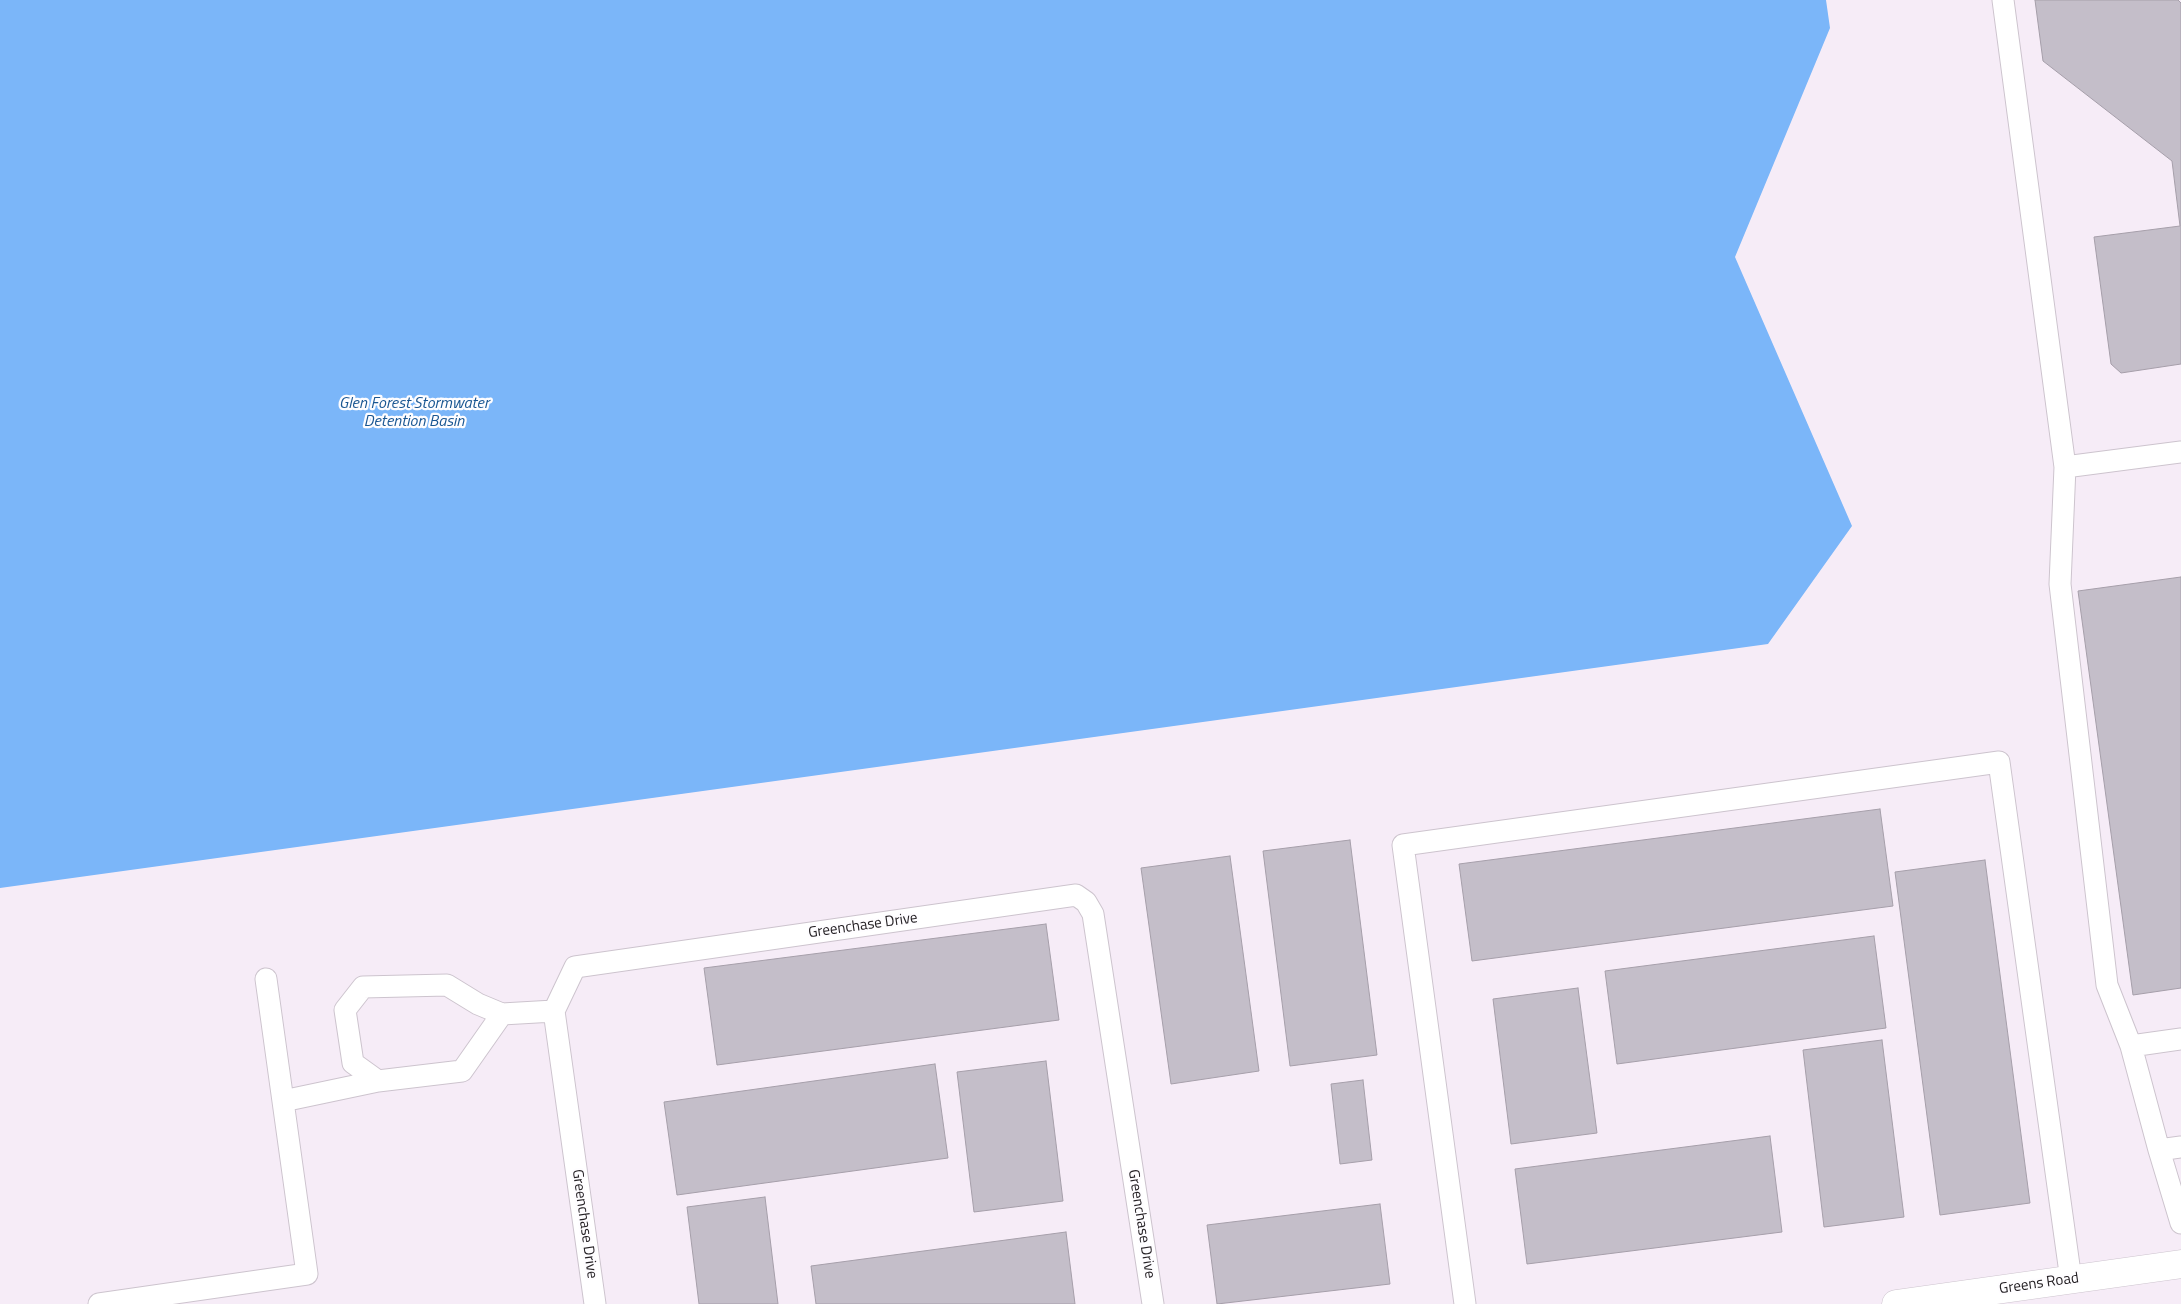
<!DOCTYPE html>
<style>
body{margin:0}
canvas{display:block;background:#f6ecf7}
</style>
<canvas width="2181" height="1304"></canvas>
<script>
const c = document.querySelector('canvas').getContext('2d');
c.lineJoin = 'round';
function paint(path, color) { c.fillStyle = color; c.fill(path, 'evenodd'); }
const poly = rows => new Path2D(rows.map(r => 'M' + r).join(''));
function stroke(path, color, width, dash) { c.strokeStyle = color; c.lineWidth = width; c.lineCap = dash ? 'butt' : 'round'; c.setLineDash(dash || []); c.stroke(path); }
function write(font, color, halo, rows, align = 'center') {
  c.font = font + ' "Titillium Web",sans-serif'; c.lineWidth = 4.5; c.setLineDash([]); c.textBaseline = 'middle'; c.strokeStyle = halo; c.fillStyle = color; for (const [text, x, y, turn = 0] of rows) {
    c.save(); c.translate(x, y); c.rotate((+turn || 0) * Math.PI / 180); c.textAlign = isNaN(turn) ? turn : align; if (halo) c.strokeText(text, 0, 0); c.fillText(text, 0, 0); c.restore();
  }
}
const water = poly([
 [0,0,1826,0,1830,28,1735,257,1852,526,1768,644,0,888]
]);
const building = poly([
 [2035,0,2178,0,2181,3,2181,364,2121,373,2111,364,2094,237,2180,226,2172,161,2043,61,2035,0],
 [2181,577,2181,988,2133,995,2078,591,2181,577],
 [1880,809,1893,906,1472,961,1459,864,1880,809],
 [1350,840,1377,1055,1290,1066,1263,851,1350,840],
 [1230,856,1259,1071,1171,1084,1141,868,1230,856],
 [1985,860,2030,1203,1940,1215,1895,872,1985,860],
 [1046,924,1059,1020,717,1065,704,968,1046,924],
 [1874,936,1886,1028,1617,1064,1605,971,1874,936],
 [1578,988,1597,1133,1511,1144,1493,999,1578,988],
 [1882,1040,1904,1217,1824,1227,1803,1050,1882,1040],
 [1046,1061,1063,1201,974,1212,957,1072,1046,1061],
 [935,1064,948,1158,677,1195,664,1102,935,1064],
 [1363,1080,1372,1160,1340,1164,1331,1084,1363,1080],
 [1770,1136,1782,1232,1527,1264,1515,1169,1770,1136],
 [765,1197,778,1304,699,1304,687,1207,765,1197],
 [1380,1204,1390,1284,1217,1304,1207,1225,1380,1204],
 [1066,1232,1075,1304,816,1304,811,1266,1066,1232]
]);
const lane = poly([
 [2003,0,2065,467,2181,452],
 [2065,467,2060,584,2107,985,2131,1046],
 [502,1014,462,1071,378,1081,353,1063,345,1010,363,987,447,985,478,1004,502,1014,554,1011],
 [2181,1039,2131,1046,2159,1150,2181,1223],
 [283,1101,378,1081],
 [2159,1150,2181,1147],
 [99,1304,307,1274,266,979],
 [595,1304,554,1011,575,967,1076,895,1086,902,1093,914,1153,1304],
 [1465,1304,1403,845,1999,762,2071,1280]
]);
const secondary = poly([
 [1896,1304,2181,1264]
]);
const streetNames = [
 ["Greenchase Drive",863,926,-8],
 ["Greenchase Drive",584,1224,82],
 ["Greenchase Drive",1141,1224,81],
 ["Greens Road",2039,1284,-8]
];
const waterNames = [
 ["Glen Forest Stormwater",414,404],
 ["Detention Basin",414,422]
];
paint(water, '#7bb6f9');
paint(building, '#c4bec9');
stroke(building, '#a69faa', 1);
stroke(lane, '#cdc4ce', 23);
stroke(secondary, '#cdc4ce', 29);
stroke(lane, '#fff', 21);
stroke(secondary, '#fff', 28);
write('15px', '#262226', '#fefdff', streetNames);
write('italic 16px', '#195692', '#fefdff', waterNames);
</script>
